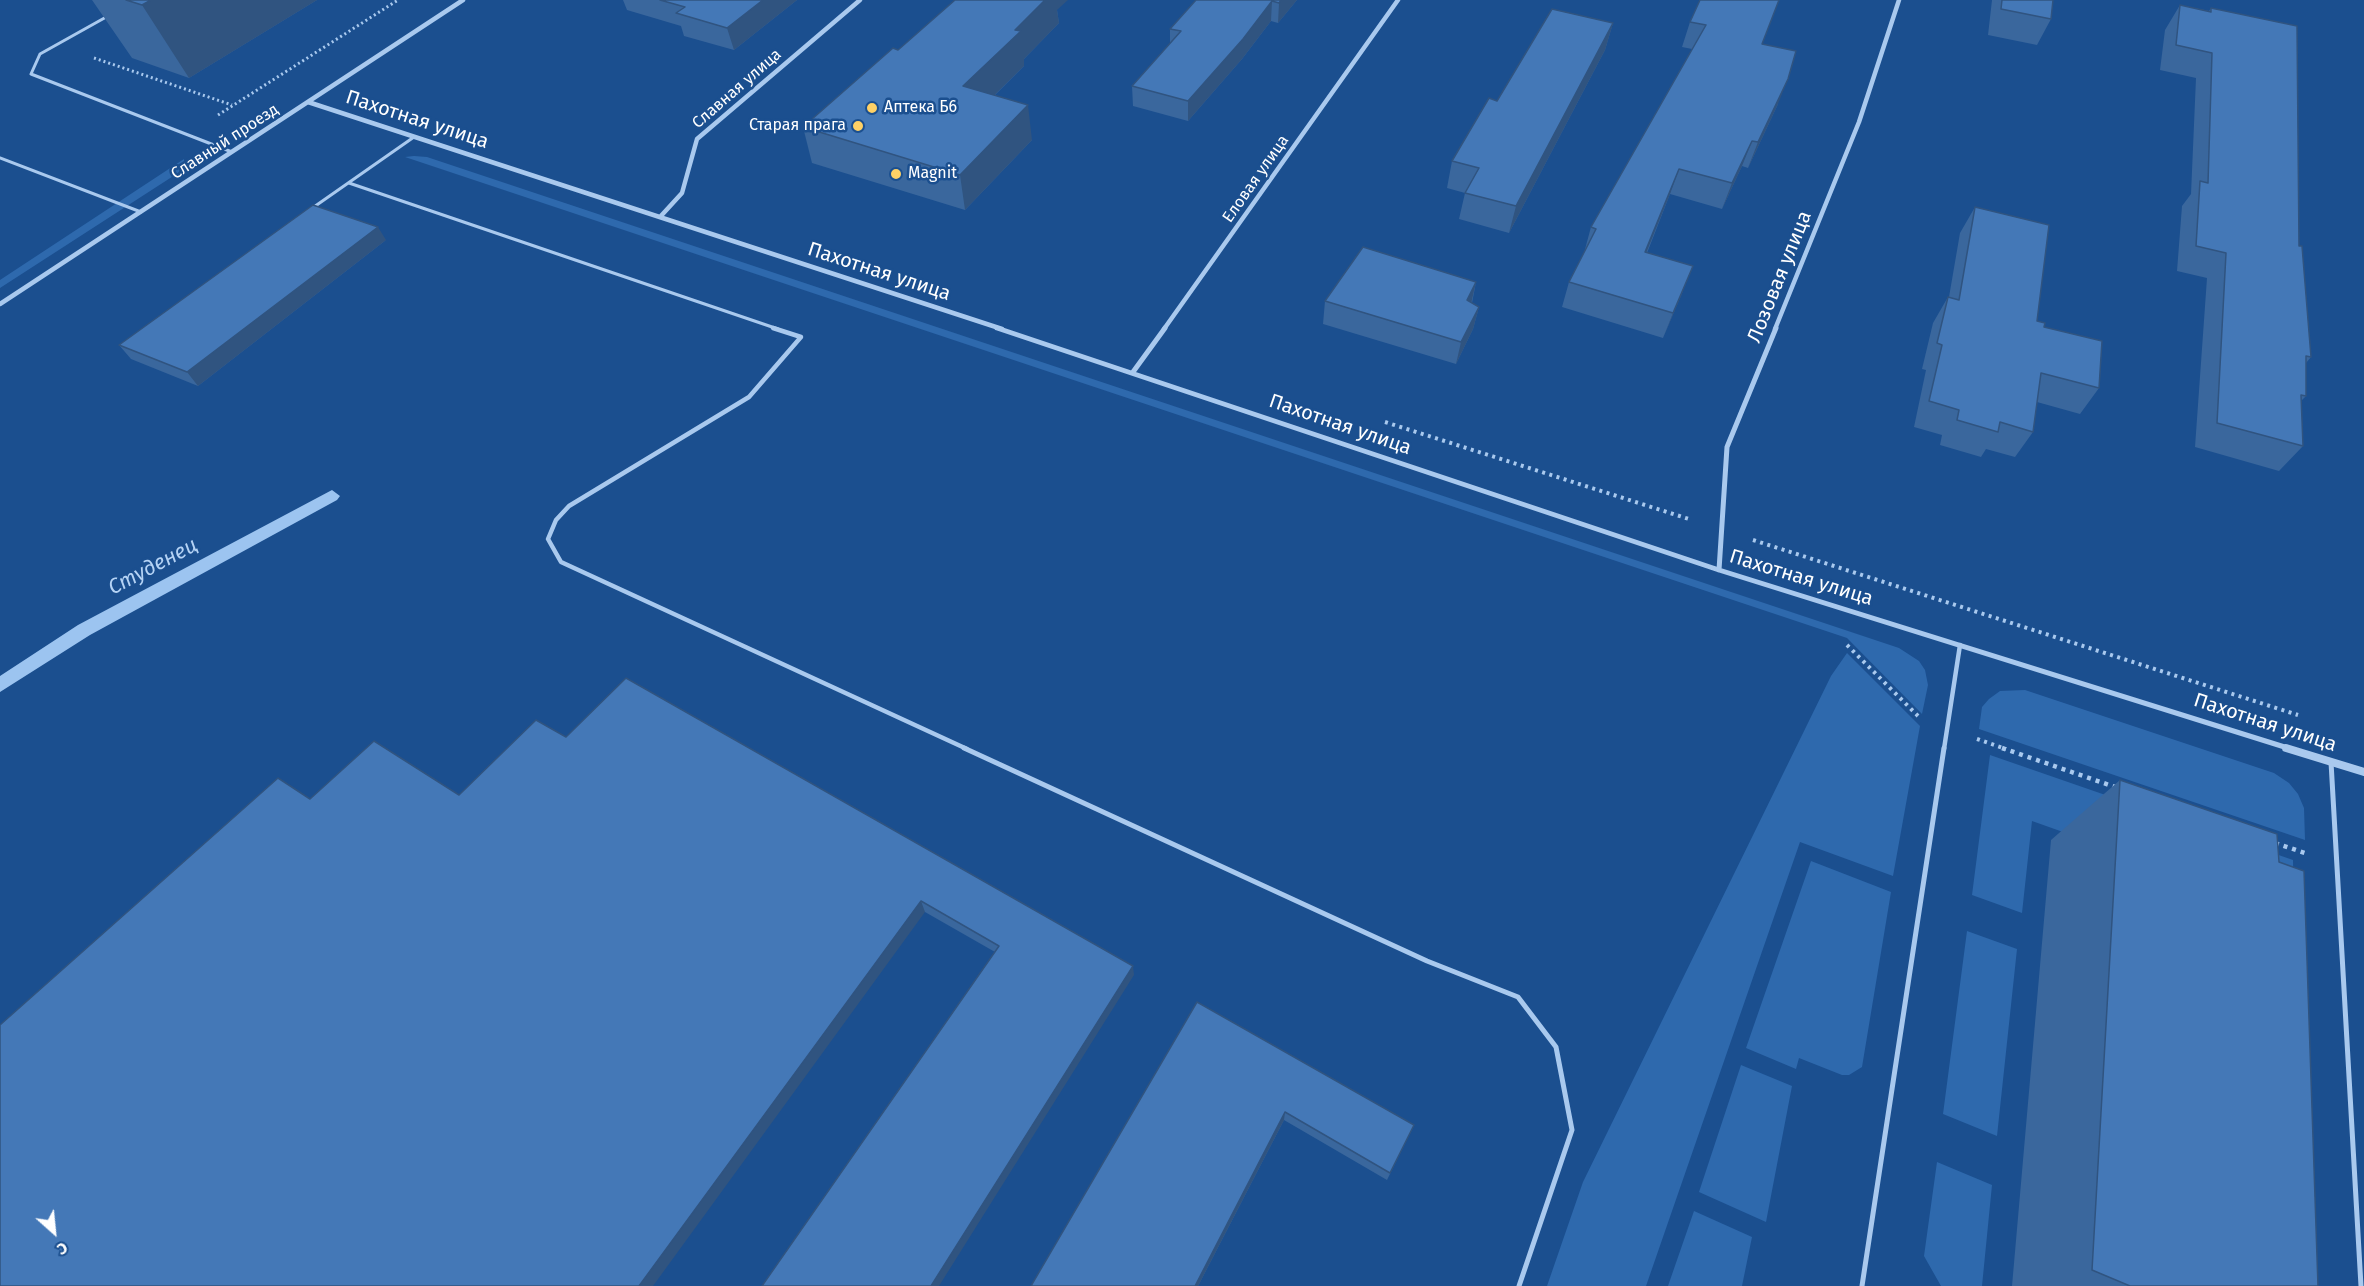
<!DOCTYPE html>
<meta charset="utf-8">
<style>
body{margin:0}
#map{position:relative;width:2364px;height:1286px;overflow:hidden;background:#1b4f8f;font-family:"Fira Sans",sans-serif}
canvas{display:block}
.north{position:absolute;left:24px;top:1202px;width:60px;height:60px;-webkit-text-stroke:4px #1b4f8f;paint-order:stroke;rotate:153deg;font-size:16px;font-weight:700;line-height:24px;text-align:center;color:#fff}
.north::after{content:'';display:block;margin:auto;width:21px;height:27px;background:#fff;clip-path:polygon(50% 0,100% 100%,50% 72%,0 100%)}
</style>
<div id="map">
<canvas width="2364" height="1286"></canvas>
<div class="north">С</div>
</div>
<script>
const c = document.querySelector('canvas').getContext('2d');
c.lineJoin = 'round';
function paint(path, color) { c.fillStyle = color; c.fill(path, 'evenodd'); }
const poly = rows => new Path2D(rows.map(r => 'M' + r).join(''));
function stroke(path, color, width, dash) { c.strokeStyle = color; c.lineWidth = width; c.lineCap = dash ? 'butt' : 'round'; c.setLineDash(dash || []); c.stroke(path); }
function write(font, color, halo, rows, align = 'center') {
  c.font = font + ' "Fira Sans",sans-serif'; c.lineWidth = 5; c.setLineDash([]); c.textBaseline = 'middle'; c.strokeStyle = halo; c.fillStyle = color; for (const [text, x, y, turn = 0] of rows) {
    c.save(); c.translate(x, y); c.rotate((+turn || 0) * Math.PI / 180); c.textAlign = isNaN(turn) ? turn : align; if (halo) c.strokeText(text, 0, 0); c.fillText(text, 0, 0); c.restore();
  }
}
const green = poly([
 [414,156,427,157,1899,648,1919,661,1925,670,1928,685,1922,714,1847,638,405,157],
 [184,159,184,166,178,173,0,288,0,280],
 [1847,653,1920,726,1893,876,1800,842,1646,1286,1547,1286,1583,1182,1831,676],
 [2025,690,2274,773,2289,783,2298,794,2304,808,2305,840,1979,729,1982,707,1989,699,2000,691],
 [1990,755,2293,860,2296,1020,2094,843,2032,821,2022,913,1972,895],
 [1811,861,1891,892,1862,1067,1849,1075,1842,1075,1799,1058,1796,1069,1746,1048],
 [1967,931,2017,949,1997,1136,1943,1114],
 [1741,1065,1792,1086,1766,1222,1699,1192],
 [1937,1162,1992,1185,1982,1286,1941,1286,1924,1256],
 [1694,1211,1752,1237,1742,1286,1668,1286]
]);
const stream = poly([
 [332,490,340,496,337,500,90,635,0,692,0,676,78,625,332,490]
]);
const pathFar2 = poly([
 [94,58,232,105],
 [218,115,398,0]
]);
const pathFar1 = poly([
 [1385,422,1692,520],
 [1753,540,2298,715],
 [1847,645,1918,716],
 [1977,739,2006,749]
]);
const path = poly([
 [2002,748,2115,787],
 [2275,843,2305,853]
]);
const laneFar2 = poly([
 [108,16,40,54,31,74,232,152],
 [0,158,141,212],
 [349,183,778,329],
 [311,209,414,137]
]);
const laneFar1 = poly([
 [773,328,801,337,749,397,569,506,556,520,548,539,561,562,967,749],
 [1944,749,1960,645]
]);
const lane = poly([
 [964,748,1427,961,1518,997,1556,1047,1572,1130,1519,1286],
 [2331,762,2361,1286],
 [1862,1286,1944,748]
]);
const streetFar2 = poly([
 [308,102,1002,329],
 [660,217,682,193,697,139,860,0],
 [0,304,463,0],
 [1164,329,1398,0],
 [1775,329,1859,122,1899,0]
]);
const streetFar1 = poly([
 [997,328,1719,570,2291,749],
 [1133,372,1165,328],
 [1719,570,1727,447,1776,328]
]);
const street = poly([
 [2286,748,2364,772]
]);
const wall = poly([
 [92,0,317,0,189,78,132,58],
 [623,0,797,0,734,50,684,36,681,26,627,10],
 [1196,0,1297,0,1278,23,1271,21,1242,59,1188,121,1133,106,1132,86,1170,44,1170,29],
 [1779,0,1762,44,1778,104,1748,168,1742,166,1722,209,1670,194,1647,253,1683,291,1663,338,1562,307,1569,282,1584,253,1591,227,1692,49,1682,47,1690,22],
 [1992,0,2053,0,2051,19,2037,45,1988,35],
 [2180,5,2209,11,2211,8,2299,246,2311,357,2306,363,2306,396,2301,401,2303,446,2279,471,2195,447,2207,278,2177,271,2182,206,2191,194,2196,78,2160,70,2165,30],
 [1057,10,1059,23,1024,59,1024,66,995,95,1032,140,965,210,812,163,803,127,898,50],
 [1613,23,1605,50,1509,233,1459,219,1465,193,1447,188,1452,161,1497,101],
 [1975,207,2037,321,2044,327,2099,388,2080,414,2037,402,2033,432,2015,457,1986,449,1981,457,1940,445,1942,435,1914,427,1926,370,1922,369,1933,323,1948,297,1949,297,1960,233],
 [386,240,198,386,131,359,119,345],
 [1476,282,1472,303,1479,307,1473,329,1456,364,1323,324,1325,301],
 [566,737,1134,975,995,952,925,912,310,799,459,795],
 [2120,780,2279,862,2318,1286,2012,1286,2051,840],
 [1197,1002,1414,1125,1387,1180,1284,1120,1198,1286,1031,1286]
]);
const shadedWall = poly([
 [151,0,317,0,189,78,142,5],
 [763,0,797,0,734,50,727,28],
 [1045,0,1068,0,1057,10,1059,23,1024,59,1024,66,968,121,963,86,1015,30],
 [1281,0,1297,0,1278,23,1279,3],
 [1272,1,1271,21,1242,59,1188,121,1188,101],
 [1613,23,1605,50,1509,233,1516,206],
 [1788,79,1778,104,1748,168,1758,142],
 [1028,105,1032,140,965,210,960,175],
 [1752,141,1742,166,1722,209,1732,183],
 [1679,169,1670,194,1636,278,1645,252],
 [378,227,386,240,198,386,187,372],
 [1693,266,1683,291,1663,338,1673,313],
 [1476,282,1471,304,1467,300],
 [1479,307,1473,329,1456,364,1461,342],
 [921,901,925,912,653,1286,639,1286],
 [1133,966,1134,975,939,1286,931,1286],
 [1285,1112,1284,1120,1198,1286,1195,1286]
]);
const building = poly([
 [126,0,151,0,142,5,126,0],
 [660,0,763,0,727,28,676,13,685,7,660,0],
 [955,0,1045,0,1015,30,1021,31,963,86,1028,105,960,175,803,127,893,48,898,50,955,0],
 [1196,0,1281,0,1279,3,1272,1,1243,39,1188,101,1132,86,1181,31,1170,29,1196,0],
 [1700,0,1779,0,1762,44,1796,51,1788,79,1758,142,1752,141,1732,183,1679,169,1645,252,1693,266,1673,313,1569,282,1596,229,1591,227,1706,25,1690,22,1700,0],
 [2002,0,2053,0,2051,19,2001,9,2002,0],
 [2180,5,2211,12,2211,8,2297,26,2299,246,2302,246,2311,357,2306,356,2306,396,2301,395,2303,446,2217,423,2226,253,2196,246,2200,181,2208,183,2212,53,2176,45,2180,5],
 [1552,9,1613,23,1516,206,1465,193,1479,168,1452,161,1489,98,1497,101,1552,9],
 [313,205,378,227,187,372,119,345,313,205],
 [1975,207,2049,225,2037,321,2045,323,2044,327,2102,341,2099,388,2041,373,2033,432,2000,422,1998,432,1957,420,1959,410,1929,401,1942,345,1937,343,1948,297,1959,300,1975,207],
 [1363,247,1476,282,1467,300,1479,307,1461,342,1325,301,1363,247],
 [626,678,1133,966,931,1286,762,1286,999,946,921,901,639,1286,0,1286,0,1025,278,778,310,799,374,741,459,795,536,720,566,737,626,678],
 [2120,780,2277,834,2279,862,2304,871,2318,1286,2130,1286,2092,1270,2120,780],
 [1197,1002,1414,1125,1390,1173,1285,1112,1195,1286,1031,1286,1197,1002]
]);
const markers = [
 [872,108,6,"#ffd166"],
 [858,126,6,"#ffd166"],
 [896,174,6,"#ffd166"]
];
const farStreetnames = [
 ["Славная улица",737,89,-41],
 ["Славный проезд",225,142,-33],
 ["Еловая улица",1256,179,-55]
];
const farPoinames = [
 ["Аптека Б6",884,108],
 ["Старая прага",846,126,"right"],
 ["Magnit",908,174]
];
const streetNames = [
 ["Пахотная улица",417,120,18],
 ["Пахотная улица",879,272,18],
 ["Лозовая улица",1780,277,-68],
 ["Пахотная улица",1340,425,19],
 ["Пахотная улица",1801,578,17],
 ["Пахотная улица",2265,723,18]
];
const waterNames = [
 ["Студенец",153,567,-28]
];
paint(green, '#2e69ad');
paint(stream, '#9cc4f0');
stroke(pathFar2, '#a9c9ee', 3, [2, 3]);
stroke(pathFar1, '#a9c9ee', 4, [3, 4.5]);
stroke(path, '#a9c9ee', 4.5, [4, 5]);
stroke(laneFar2, '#a9c9ee', 3);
stroke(laneFar1, '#a9c9ee', 4.5);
stroke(lane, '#a9c9ee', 5);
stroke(streetFar2, '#a9c9ee', 4.5);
stroke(streetFar1, '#a9c9ee', 5);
stroke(street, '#a9c9ee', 8);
paint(wall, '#3a679d');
paint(shadedWall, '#305480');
paint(building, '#4478b7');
stroke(building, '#305480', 1.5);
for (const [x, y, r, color] of markers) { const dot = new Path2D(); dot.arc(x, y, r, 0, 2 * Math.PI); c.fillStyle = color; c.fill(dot); stroke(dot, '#1b4f8f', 2); }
write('16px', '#fff', '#1b4f8f', farStreetnames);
write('16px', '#fff', '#1b4f8f', farPoinames, 'left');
write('20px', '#fff', '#1b4f8f', streetNames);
write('italic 21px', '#b5d3f5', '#1b4f8f', waterNames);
</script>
